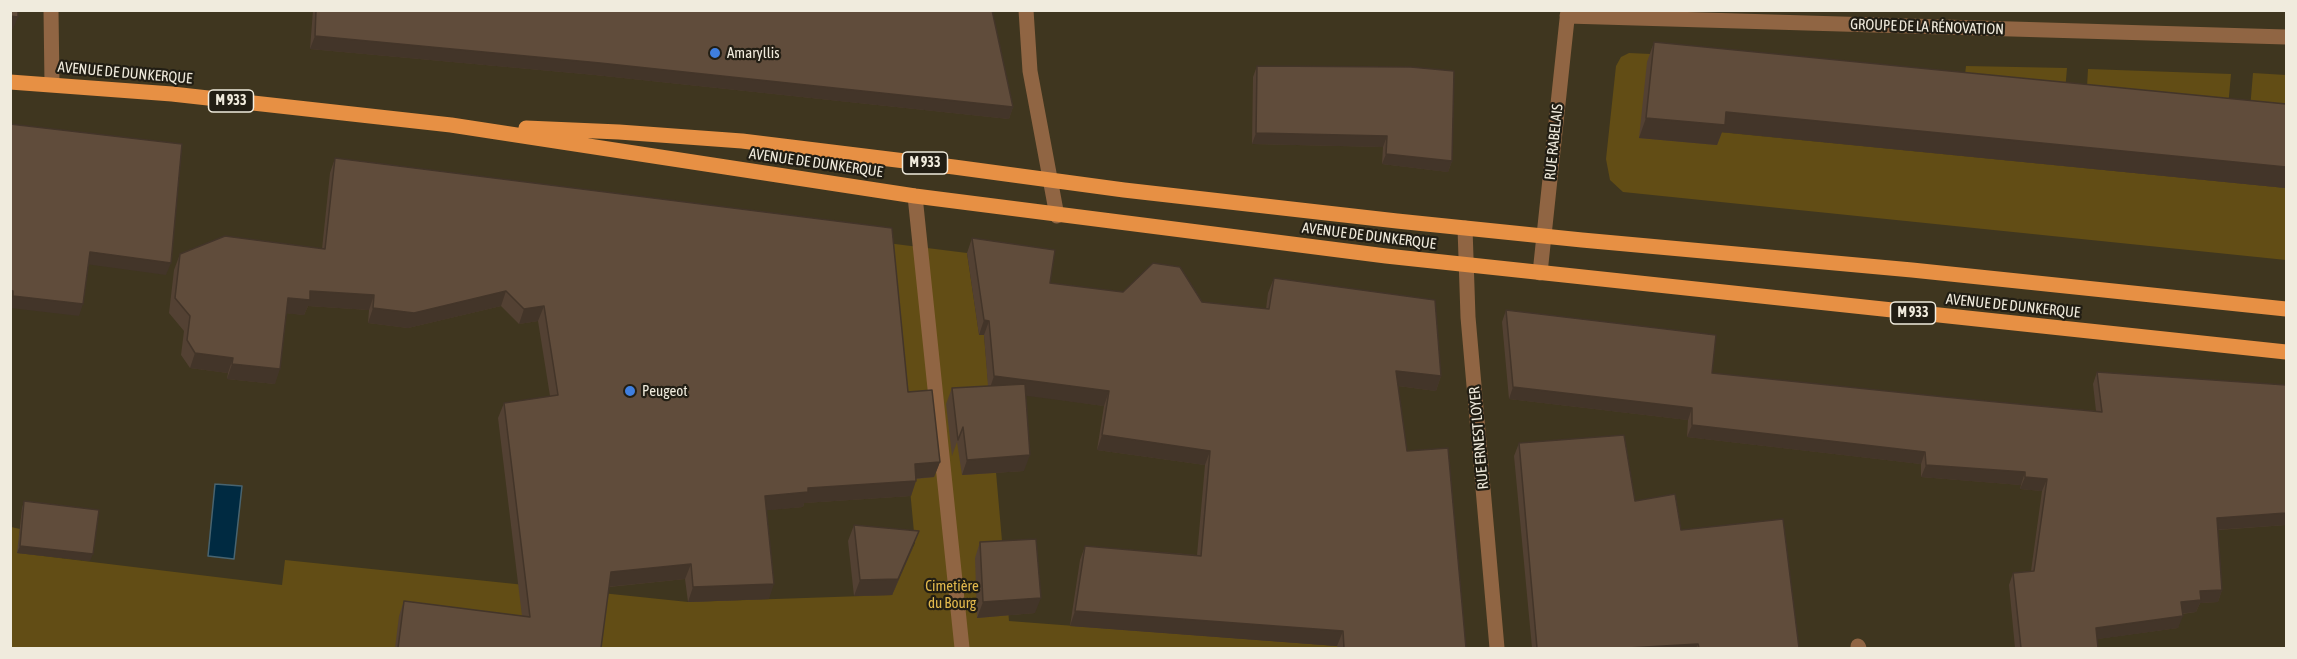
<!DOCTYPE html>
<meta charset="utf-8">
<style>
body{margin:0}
#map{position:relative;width:2297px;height:659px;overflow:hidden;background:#3f361f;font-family:"Asap Condensed",sans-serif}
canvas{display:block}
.frame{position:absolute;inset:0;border:12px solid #f0ebdd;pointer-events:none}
</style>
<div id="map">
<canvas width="2297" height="659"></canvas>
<div class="frame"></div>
</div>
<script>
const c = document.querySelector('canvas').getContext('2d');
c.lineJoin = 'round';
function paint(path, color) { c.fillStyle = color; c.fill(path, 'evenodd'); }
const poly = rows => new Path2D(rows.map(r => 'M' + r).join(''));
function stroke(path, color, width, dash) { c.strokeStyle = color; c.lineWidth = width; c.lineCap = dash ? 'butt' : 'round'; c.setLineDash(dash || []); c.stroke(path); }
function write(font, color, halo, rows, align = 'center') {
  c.font = font + ' "Asap Condensed",sans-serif'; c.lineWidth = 4.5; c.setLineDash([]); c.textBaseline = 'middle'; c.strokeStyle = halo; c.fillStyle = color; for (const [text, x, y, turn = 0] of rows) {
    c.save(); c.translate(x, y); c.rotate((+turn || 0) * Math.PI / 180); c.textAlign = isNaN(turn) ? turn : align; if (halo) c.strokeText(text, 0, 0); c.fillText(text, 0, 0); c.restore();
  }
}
const green = poly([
 [1629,53,1780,60,1719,132,2286,188,2286,260,1623,192,1610,180,1606,159,1616,66,1621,57],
 [1966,66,2067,68,2064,103,1963,93],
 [2088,69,2231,74,2227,118,2086,105],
 [2253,73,2286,75,2286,124,2249,121],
 [887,243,967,253,979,334,984,335,1009,621,1338,646,1338,648,11,648,11,527,20,529,18,553,282,585,285,560,688,602,892,595,915,543]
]);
const water = poly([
 [215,484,242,486,234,559,208,556,215,484]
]);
const lane = poly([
 [51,10,52,84],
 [1026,10,1030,71,1057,216],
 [915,196,962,648]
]);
const street = poly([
 [1567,16,2286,37],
 [1465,228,1468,317,1497,648],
 [1540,273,1568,10],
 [1858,646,1859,648]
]);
const primary = poly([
 [10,82,172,94,451,125,915,196,1386,256,2286,352],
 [526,128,619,132,742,141,954,167,1124,190,1397,221,1582,240,1912,270,2286,309]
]);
const wall = poly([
 [313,10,992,10,1013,107,1009,119,595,75,310,49],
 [1654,42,2286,104,2286,188,1722,132,1717,145,1639,138,1647,62],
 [1257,66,1452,161,1448,172,1382,164,1383,147,1252,144,1253,77],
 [335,158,908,392,940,462,934,477,916,479,911,496,804,503,803,507,767,510,769,599,688,602,685,579,609,587,601,648,395,648,399,616,404,601,522,616,498,418,504,403,550,396,538,321,519,324,501,306,408,328,368,323,369,310,308,306,304,315,286,313,275,384,227,379,228,373,190,368,181,355,184,331,169,313,174,270,180,254,322,249,330,173],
 [972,238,1050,283,1202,302,1266,309,1268,293,1274,278,1441,376,1436,391,1398,386,1407,451,1466,648,1338,648,1337,646,1070,626,1080,560,1085,546,1197,555,1205,465,1097,450,1104,406,1026,395,1024,471,962,475,957,442,952,456,946,404,952,388,988,386,984,335,979,335,967,253],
 [1506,310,1712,373,1945,397,2096,411,2093,384,2097,372,2286,525,2218,530,2222,590,2218,602,2200,603,2196,612,2182,614,2178,628,2097,639,2098,648,2015,648,2009,585,2013,573,2031,571,2042,491,2020,489,2021,485,1921,477,1921,464,1687,437,1688,420,1509,399,1502,322],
 [1519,443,1635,501,1681,530,1799,648,1532,648,1514,456],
 [24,501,90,561,17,553,22,508],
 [854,525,913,547,892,595,854,596,848,541],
 [980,542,1035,613,977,618,975,558]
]);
const shadedWall = poly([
 [10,16,18,17,13,29,10,29],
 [315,36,600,63,1013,107,1009,119,595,75,310,49],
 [1726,112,2286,167,2286,188,1722,132,1717,145,1639,138,1646,118],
 [1256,133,1387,136,1383,147,1252,144],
 [1386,154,1452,161,1448,172,1382,164],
 [90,252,171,263,166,275,85,264],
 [310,291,374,295,369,310,308,306,304,315,282,313,288,298],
 [506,291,501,306,408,328,368,323,373,308],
 [13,296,83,304,79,316,10,308,10,302],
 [544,306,538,321,519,324,524,309],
 [984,320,989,321,984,335,979,335],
 [195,353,233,358,228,373,190,368],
 [232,364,280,369,275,384,227,379],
 [1396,371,1441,376,1436,391,1391,385],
 [994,376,1109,391,1104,406,989,391],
 [1513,387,1692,408,1688,420,1509,399],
 [1692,425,1925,452,1921,464,1687,437],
 [1102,435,1210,451,1205,465,1097,450],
 [1030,455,1024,471,962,475,967,460],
 [940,462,934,477,909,479,915,464],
 [1926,465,2025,472,2021,485,1921,477],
 [2025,477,2047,479,2042,491,2020,489],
 [916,481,911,496,804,503,803,507,760,511,765,496,808,488],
 [2286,513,2286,525,2213,530,2217,518],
 [919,531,892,595,854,596,860,580],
 [20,546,93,554,90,561,17,553],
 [691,564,685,579,606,587,611,572],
 [774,584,769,599,688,602,693,587],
 [2222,590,2218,602,2200,603,2196,612,2176,614,2181,602,2200,591],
 [1041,598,1035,613,977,618,983,602],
 [1075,611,1343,631,1337,646,1070,626],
 [2183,616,2178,628,2091,640,2096,628],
 [1698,644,1696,648,1628,648]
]);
const building = poly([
 [10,10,18,10,18,17,10,16,10,10],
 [316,10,992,10,1013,107,600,63,315,36,316,10],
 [1654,42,2286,104,2286,167,1726,112,1725,125,1646,118,1654,42],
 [1257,66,1411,67,1454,71,1452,161,1386,154,1387,136,1256,133,1257,66],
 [10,124,182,144,171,263,90,252,83,304,13,296,13,291,10,290,10,124],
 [335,158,892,228,908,392,932,390,940,462,915,464,916,481,808,488,808,492,765,496,774,584,693,587,691,564,611,572,601,648,398,648,404,601,530,617,504,403,558,395,544,306,524,309,506,291,414,313,373,308,374,295,310,291,310,300,288,298,280,369,232,364,233,358,195,353,187,340,190,316,175,298,180,254,225,236,325,249,335,158],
 [972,238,1055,250,1050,283,1123,292,1153,263,1180,267,1202,302,1269,309,1274,278,1435,300,1441,376,1396,371,1407,451,1448,448,1466,648,1344,648,1343,631,1075,611,1085,546,1201,556,1210,451,1102,435,1109,391,994,376,989,321,984,320,972,238],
 [1506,310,1716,335,1712,373,1945,397,2102,412,2097,372,2286,385,2286,513,2217,518,2222,590,2200,591,2201,600,2181,602,2183,616,2096,628,2098,648,2021,648,2013,573,2034,571,2047,479,2025,477,2025,472,1926,465,1925,452,1692,425,1692,408,1513,387,1506,310],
 [1025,384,1030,455,967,460,963,427,958,440,952,388,1025,384],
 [1624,435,1635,501,1675,494,1681,530,1783,519,1799,648,1699,648,1698,644,1628,648,1537,648,1519,443,1624,435],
 [24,501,99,510,93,554,20,546,24,501],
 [854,525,919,531,898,579,860,580,854,525],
 [1036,539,1041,598,983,602,980,542,1036,539]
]);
const markers = [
 [715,53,6,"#3f7fe0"],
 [630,391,6,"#3f7fe0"]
];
const shields = [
 [231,101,45],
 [925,163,45],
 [1913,313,45]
];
const shieldNames = [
 ["M 933",231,101],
 ["M 933",925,163],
 ["M 933",1913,313]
];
const streetNames = [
 ["GROUPE DE LA RÉNOVATION",1927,27,2],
 ["AVENUE DE DUNKERQUE",125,73,5],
 ["RUE RABELAIS",1554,142,-84],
 ["AVENUE DE DUNKERQUE",816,163,8],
 ["AVENUE DE DUNKERQUE",1369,236,7],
 ["AVENUE DE DUNKERQUE",2013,306,6],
 ["RUE ERNEST LOYER",1479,438,-95]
];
const poiNames = [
 ["Amaryllis",727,53],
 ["Peugeot",642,391]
];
const parkNames = [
 ["Cimetière",952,586],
 ["du Bourg",952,603]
];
paint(green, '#624d15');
paint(water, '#002a41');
stroke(water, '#486470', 1.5);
stroke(lane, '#906543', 15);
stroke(street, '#906543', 15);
stroke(primary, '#e79044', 15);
paint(wall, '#534133');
paint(shadedWall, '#433529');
paint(building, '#604c3b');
stroke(building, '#433529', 1.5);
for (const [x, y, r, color] of markers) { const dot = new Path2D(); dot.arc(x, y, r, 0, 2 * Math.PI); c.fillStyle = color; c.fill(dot); stroke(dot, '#221e14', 2); }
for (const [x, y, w] of shields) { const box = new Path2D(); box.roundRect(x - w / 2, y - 11, w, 22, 4.5); c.fillStyle = '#221e14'; c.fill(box); stroke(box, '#f0ebdd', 1.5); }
write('bold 14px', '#f0ebdd', null, shieldNames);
write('15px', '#f0ebdd', '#221e14', streetNames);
write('15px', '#f0ebdd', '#221e14', poiNames, 'left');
write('15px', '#e2b84c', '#221e14', parkNames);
</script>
